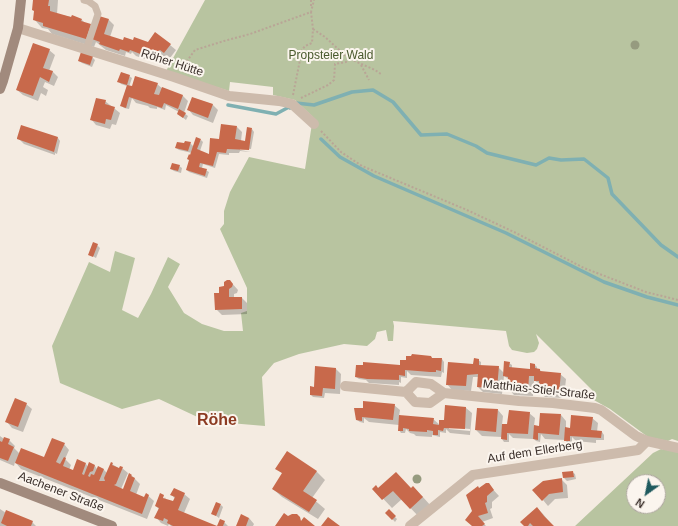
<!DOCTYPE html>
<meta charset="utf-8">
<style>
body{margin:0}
#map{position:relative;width:678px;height:526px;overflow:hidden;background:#f4ebe1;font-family:Arial,sans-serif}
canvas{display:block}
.north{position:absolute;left:626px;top:474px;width:40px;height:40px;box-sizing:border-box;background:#fbf5ee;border:1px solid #aea6a0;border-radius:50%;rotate:213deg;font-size:11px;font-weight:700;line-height:16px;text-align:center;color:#3b302b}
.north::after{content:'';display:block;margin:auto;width:14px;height:18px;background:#1f5a5e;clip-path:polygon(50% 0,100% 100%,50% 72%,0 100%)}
</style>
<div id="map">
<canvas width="678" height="526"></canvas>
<div class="north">N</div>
</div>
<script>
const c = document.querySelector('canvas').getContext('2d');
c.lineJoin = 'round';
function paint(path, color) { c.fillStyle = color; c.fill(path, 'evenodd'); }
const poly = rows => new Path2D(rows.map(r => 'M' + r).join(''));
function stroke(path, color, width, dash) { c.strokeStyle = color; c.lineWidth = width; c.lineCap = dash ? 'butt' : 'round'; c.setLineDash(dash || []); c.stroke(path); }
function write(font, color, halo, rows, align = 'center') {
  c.font = font + ' Arial,sans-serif'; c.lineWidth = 4; c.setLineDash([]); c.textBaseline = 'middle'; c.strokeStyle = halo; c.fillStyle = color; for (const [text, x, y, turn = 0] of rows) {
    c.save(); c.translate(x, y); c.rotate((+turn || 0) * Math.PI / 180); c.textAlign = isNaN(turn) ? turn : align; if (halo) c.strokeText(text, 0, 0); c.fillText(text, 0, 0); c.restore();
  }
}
const green = poly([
 [205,0,678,0,678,441,672,439,668,441,648,437,610,409,592,399,592,390,536,334,539,343,537,349,534,352,527,353,512,350,509,346,506,331,393,321,394,326,393,341,388,341,386,330,377,332,375,339,367,346,344,344,299,354,274,363,262,377,265,426,206,421,159,399,122,409,60,383,52,346,89,262,110,272,115,251,135,258,122,310,138,318,151,294,168,257,180,264,168,287,184,313,202,324,224,331,243,331,241,313,247,311,247,288,220,229,224,224,224,211,230,192,249,157,305,169,313,117,295,100,273,95,273,87,230,82,229,91,166,71],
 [661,449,678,452,678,526,575,526,653,453],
 [634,482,658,482,658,506,634,506]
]);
const shadow = poly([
 [34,0,58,0,57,14,81,19,85,23,90,25,109,20,114,25,110,37,124,41,170,45,176,50,170,58,167,55,161,58,160,60,149,58,148,60,136,56,132,52,131,54,126,52,125,56,106,50,96,42,94,47,52,34,48,29,42,28,34,19],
 [49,50,55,55,49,71,52,71,58,77,54,86,45,82,43,87,48,90,46,96,41,93,38,101,23,95,17,90],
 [92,57,95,60,92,67,82,63,79,61],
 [129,76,132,78,129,87,157,84,163,89,183,96,188,101,184,113,188,116,186,120,178,114,179,112,166,105,165,110,157,107,157,109,150,108,148,106,136,103,132,98,129,109,124,108,122,106,127,86,121,84,119,82],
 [105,101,120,113,116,125,112,124,110,129,96,125,91,119],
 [212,104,218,110,213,123,193,115,188,109],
 [237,127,242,132,241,141,245,142,252,129,254,132,251,149,240,148,240,150,251,152,240,151,239,153,229,153,229,155,219,154,215,168,203,164,202,168,209,172,207,178,189,172,187,170,192,153,179,150,176,148,190,143,194,147,201,140,203,142,200,151,210,155,220,140],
 [18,138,58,138,60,141,57,154,55,153,55,155,24,144],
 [179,166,182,168,181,173,174,171,171,169],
 [97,245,100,248,96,258,89,254],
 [230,281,238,290,237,293,234,294,234,298,242,298,247,303,247,314,222,315,216,309,220,294],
 [431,357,433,359,442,359,444,362,444,373,442,372,441,377,411,375,407,371,407,378,401,377,401,383,399,382,399,385,369,383,366,380,359,379,356,377,401,366],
 [478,360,481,362,481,366,498,367,504,373,509,363,512,365,512,368,531,370,535,365,537,367,537,370,540,370,542,372,560,374,566,379,564,398,545,397,539,391,540,383,538,383,534,380,533,396,514,395,509,389,509,379,507,378,504,376,502,394,483,392,478,387,479,377,473,377,471,391,452,390,447,384,474,365],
 [336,369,341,374,340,394,325,393,324,398,313,397,311,395,315,388],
 [26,404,32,409,23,432,12,428,7,422],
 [394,405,400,410,399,416,433,419,440,425,445,423,446,406,466,408,472,413,470,435,450,433,446,429,446,433,440,432,440,437,432,435,432,437,416,436,414,434,410,433,406,429,405,433,401,433,399,430,399,425,369,422,364,418,364,423,360,422,357,420,355,409],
 [449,427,470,429,470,431,449,429],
 [498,410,503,416,502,425,508,425,529,413,535,418,534,426,540,427,561,415,566,421,566,428,570,429,592,418,598,423,597,432,602,432,604,435,604,440,596,440,596,443,576,441,572,437,572,443,568,443,565,440,545,439,541,434,540,442,536,441,533,438,533,439,513,438,509,434,509,442,504,442,502,439,502,437,482,436,476,430],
 [0,436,4,439,9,440,15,446,14,448,20,454,44,458,64,444,69,450,65,459,71,465,69,470,73,471,86,464,88,467,95,466,97,469,103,469,107,473,112,464,120,469,122,468,128,473,121,489,124,490,131,475,140,484,136,495,145,498,146,494,154,501,147,519,21,469,15,462,14,466,0,460],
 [287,453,317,472,325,480,312,498,325,509,318,519,282,497,273,489,283,474,277,469],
 [572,472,575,474,576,479,567,481,564,478,563,473],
 [561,479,567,485,568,498,555,499,548,506,543,500],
 [488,484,499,496,492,502,492,508,490,509,493,518,482,522,486,526,473,526,473,512,479,489],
 [374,489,411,489,422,496,431,506,419,517,402,499,392,508],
 [184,494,190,499,184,513,214,526,171,526,169,524,168,526,161,523,156,517,159,509,156,506,162,503,165,497,166,500,174,502,175,499,172,495],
 [221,505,223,507,219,518,212,513],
 [537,508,543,514,553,526,525,526],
 [0,509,6,513,32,522,36,526,0,526],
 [389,511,397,519,395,522,387,513],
 [249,518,254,524,253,526,237,526],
 [224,522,228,526,218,526]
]);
const stream = poly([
 [296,103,314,105,352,92,373,90,393,102,421,135,447,134,476,146,487,153,536,165,549,158,561,160,584,159,608,178,612,194,661,245,678,257],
 [228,105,276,114,289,107,290,108],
 [321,139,340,157,374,176,506,233,604,282,647,297,678,305]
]);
const building = poly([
 [33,0,49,0,48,6,50,6,50,11,71,17,72,15,82,19,81,21,91,24,86,39,43,26,43,23,33,20,34,11,32,10],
 [99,16,109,19,104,34,123,40,124,37,133,40,134,37,148,42,155,32,171,44,164,53,160,50,156,52,155,55,143,53,143,55,130,50,129,52,120,49,119,51,99,44,100,42,92,39],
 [33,43,50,49,43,68,53,71,49,82,40,77,33,96,16,90],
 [81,52,93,56,90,65,78,61],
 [121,72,130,75,127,85,132,86,135,76,158,83,154,94,159,95,162,87,183,95,178,109,164,103,162,108,129,97,126,108,120,106,127,85,117,82],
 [192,97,213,104,208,118,187,110],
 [96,98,106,100,105,104,115,107,111,120,106,119,105,124,90,120],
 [179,109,186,113,183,118,177,114],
 [221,124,237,126,235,139,245,141,247,127,252,128,249,150,227,149,226,153,217,152,213,166,200,163,199,167,207,169,205,176,186,170,189,160,187,159,189,154,190,155,196,137,201,139,197,149,209,154,210,138,219,139],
 [21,125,58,137,54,152,17,139,17,138],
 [185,141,191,142,188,151,175,148,177,142,184,143],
 [172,163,180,165,178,171,170,169],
 [93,242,98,244,93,257,88,255],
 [227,280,230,280,233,284,232,287,229,289,229,297,242,297,242,309,215,310,214,293,219,293,219,287,224,286,224,282],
 [412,354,431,356,432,358,442,358,441,371,436,370,436,372,430,372,405,370,405,376,399,375,399,380,367,379,355,377,356,365,363,365,363,362,400,365,400,360,406,360,406,356,411,356],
 [474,358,479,359,479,365,499,366,497,389,477,387,478,374,467,375,466,386,446,385,448,362,473,364],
 [504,361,510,362,509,367,530,369,530,363,535,364,535,368,540,369,540,371,561,373,559,393,538,392,539,381,534,381,534,376,529,376,528,391,507,389,508,377,503,376],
 [315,366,336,368,335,389,323,388,322,396,310,395,310,386,314,387],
 [15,398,27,403,18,427,5,422],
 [363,401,395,404,393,420,362,417,362,421,356,420,354,408,363,408],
 [445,405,466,407,465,429,444,428,443,431,438,430,438,435,433,435,433,431,427,430,427,432,409,431,409,429,403,428,403,431,398,431,399,415,434,418,433,424,439,425,439,420,444,420],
 [477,408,498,409,496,432,475,430],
 [509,410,530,412,528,434,507,433,507,440,501,439,502,424,507,424],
 [540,413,561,414,559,435,538,433,538,440,533,439,534,425,539,426],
 [571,415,593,417,591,430,602,431,601,438,570,436,570,441,564,441,565,427,570,428],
 [4,437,10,439,8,444,14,447,8,461,0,458,0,441,2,442],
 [52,438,65,443,56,462,60,464,64,457,66,458,63,466,73,470,77,459,86,463,82,474,84,475,89,462,95,465,93,471,90,472,88,476,90,477,91,474,94,475,98,466,104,469,99,481,105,481,104,478,111,462,113,463,112,465,119,468,120,466,123,467,116,484,114,485,123,489,129,473,132,475,131,476,135,478,130,491,144,497,146,493,149,495,142,514,15,463,21,448,44,457],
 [287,451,317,471,303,491,317,500,309,512,272,489,282,473,275,469],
 [573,471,574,477,563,478,562,472],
 [396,472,411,488,413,486,423,497,410,509,393,491,382,500,372,489,376,485,378,488],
 [562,478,563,492,549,494,542,501,532,490,543,481],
 [486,483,489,483,494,490,487,496,487,502,485,503,488,513,478,516,485,524,482,526,472,526,465,520,472,511,466,495,478,486,479,488],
 [174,488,185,493,178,510,217,526,220,519,225,521,223,526,173,526,167,523,168,520,164,518,163,521,154,518,159,508,155,506,160,493,164,495,163,498,173,501,175,497,170,495],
 [216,502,221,504,216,516,211,514],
 [537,507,544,516,554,526,533,526,530,523,528,526,524,526,520,522],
 [389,509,396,516,392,520,385,513],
 [6,510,33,521,31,526,7,526,1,523],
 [284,513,288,516,292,514,297,514,300,517,301,521,304,517,315,526,275,526],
 [241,514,249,518,246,526,236,526],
 [328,517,340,526,321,526]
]);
const path = poly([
 [311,0,311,7],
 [313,29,325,37,348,58,375,70,381,74],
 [361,65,369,80],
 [182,68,195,50,224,41,250,34,311,12,314,0],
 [293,95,302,50,305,46,312,43,313,29,311,12],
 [301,98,328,85,334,80,335,64,346,62,348,58],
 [321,131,341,152,362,166,467,210,514,232,584,268,646,292,678,300]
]);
const lane = poly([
 [84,0,88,1,95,6,98,14,86,50]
]);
const street = poly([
 [18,28,174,77,229,96,279,101,292,104,314,124],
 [345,386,406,392,416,382,431,384,444,393,519,401,553,403,595,408,601,410,636,436,647,441,678,448],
 [406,392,415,402,430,403,444,393],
 [410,526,473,475,638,450,647,441]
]);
const secondary = poly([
 [0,89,3,81,18,28,21,0],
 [0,483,112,526]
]);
const trees = [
 [635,45],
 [417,479]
];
const parkNames = [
 ["Propsteier Wald",331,56]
];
const streetNames = [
 ["Röher Hütte",172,63,18],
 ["Matthias-Stiel-Straße",539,390,6],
 ["Auf dem Ellerberg",535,452,-9],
 ["Aachener Straße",61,492,21]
];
const districtNames = [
 ["Röhe",217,421]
];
paint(green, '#b8c4a0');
paint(shadow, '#0003');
stroke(stream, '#7fb0b2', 3.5);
paint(building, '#c8694b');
stroke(path, '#b9a596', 2, [2, 2]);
stroke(lane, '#cdbbac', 7);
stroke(street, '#cdbbac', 10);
stroke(secondary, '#a18a7d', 10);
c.fillStyle = '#969b7f';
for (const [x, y] of trees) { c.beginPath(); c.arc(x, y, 4.5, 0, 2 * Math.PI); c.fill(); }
write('12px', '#4a5a2e', '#fbf5ee', parkNames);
write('12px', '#3b302b', '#fbf5ee', streetNames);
write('bold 16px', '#8c3b22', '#fbf5ee', districtNames);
</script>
